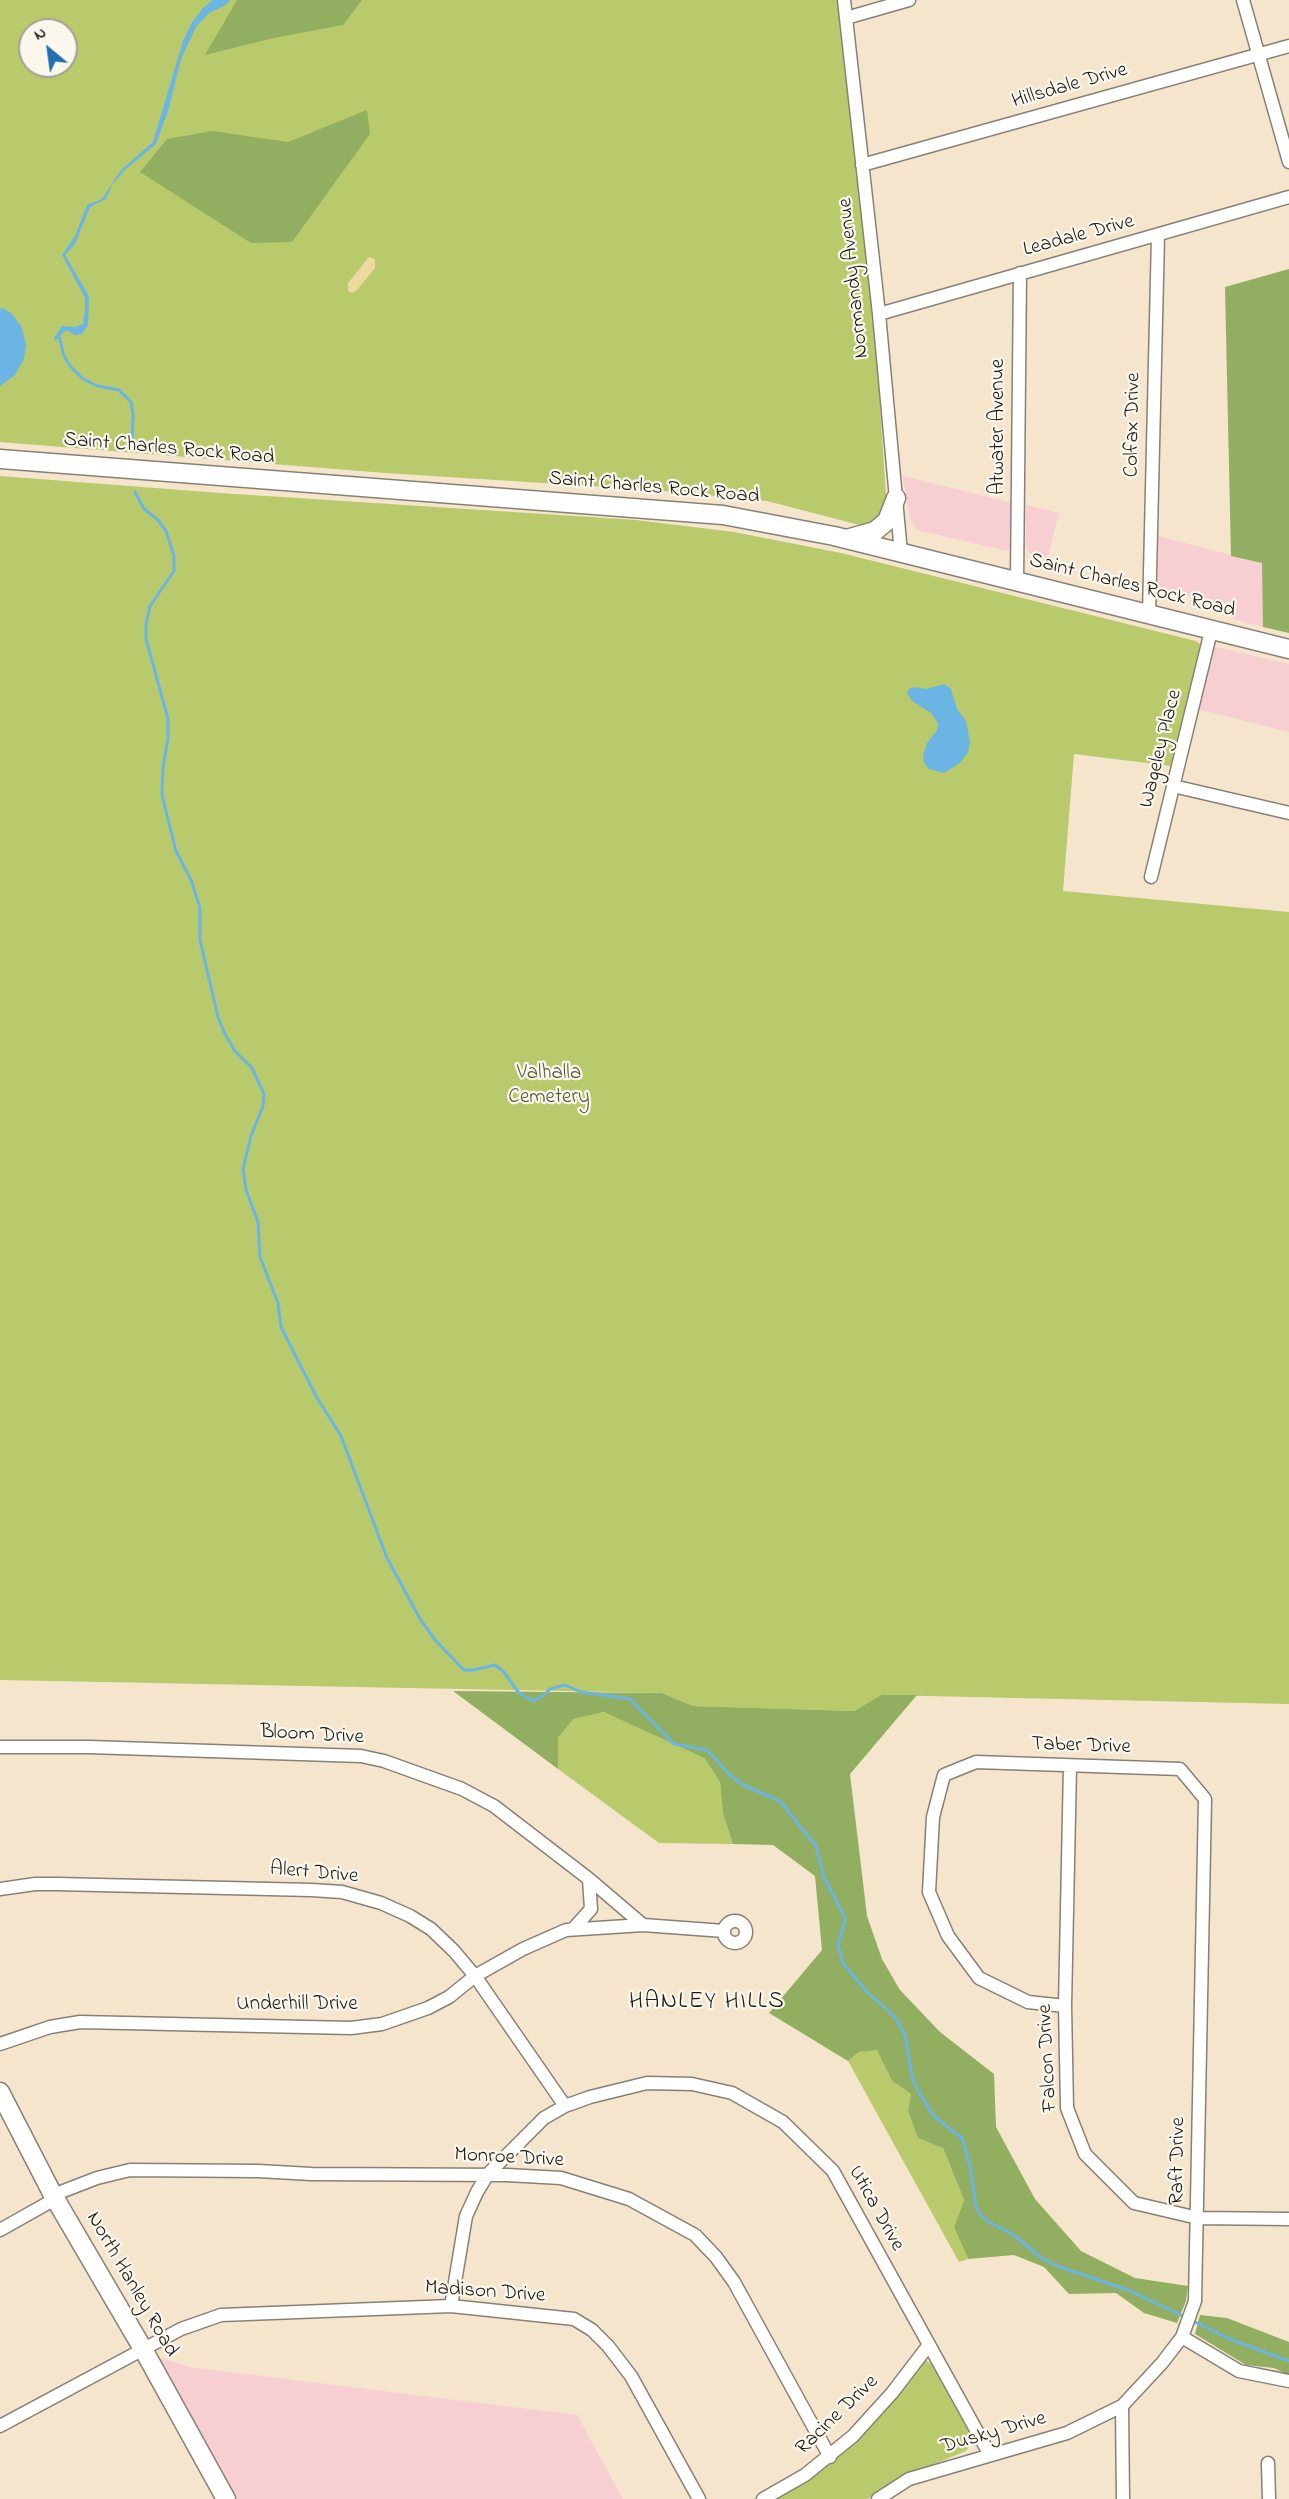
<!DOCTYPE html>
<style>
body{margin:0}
#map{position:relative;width:1289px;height:2499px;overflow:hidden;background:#f5e5cd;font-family:"Indie Flower",sans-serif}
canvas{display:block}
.north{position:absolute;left:18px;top:18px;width:60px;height:60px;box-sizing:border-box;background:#fbf7ec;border:2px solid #a29f99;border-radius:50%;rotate:331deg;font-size:16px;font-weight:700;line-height:24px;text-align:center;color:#1c1c1c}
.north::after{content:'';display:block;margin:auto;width:21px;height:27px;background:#1f6fb2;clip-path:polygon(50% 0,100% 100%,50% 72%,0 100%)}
</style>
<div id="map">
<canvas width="1289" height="2499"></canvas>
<div class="north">N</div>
</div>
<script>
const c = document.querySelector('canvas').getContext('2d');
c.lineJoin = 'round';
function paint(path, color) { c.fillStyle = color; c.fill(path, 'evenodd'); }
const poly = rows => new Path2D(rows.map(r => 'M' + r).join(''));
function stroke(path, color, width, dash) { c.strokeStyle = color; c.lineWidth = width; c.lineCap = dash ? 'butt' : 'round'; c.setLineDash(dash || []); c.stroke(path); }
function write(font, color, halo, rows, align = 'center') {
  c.font = font + ' "Indie Flower",sans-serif'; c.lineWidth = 4.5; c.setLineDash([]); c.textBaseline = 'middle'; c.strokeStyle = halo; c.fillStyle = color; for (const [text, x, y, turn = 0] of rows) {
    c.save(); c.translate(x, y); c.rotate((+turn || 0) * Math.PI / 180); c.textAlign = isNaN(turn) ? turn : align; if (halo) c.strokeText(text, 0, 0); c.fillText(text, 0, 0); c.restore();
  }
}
const built = poly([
 [903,476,1013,503,1012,545,1007,551,917,530,910,519],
 [1026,505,1059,513,1047,560,1034,558,1026,547],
 [1158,536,1263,563,1263,627,1233,619,1233,608,1160,588,1158,582],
 [1216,647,1289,664,1289,732,1198,709,1213,650],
 [156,2356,189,2367,577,2415,623,2499,237,2499]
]);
const green = poly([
 [0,0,840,0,877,359,887,511,867,527,767,501,654,490,385,473,0,442],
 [30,30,66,30,66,66,30,66],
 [0,476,220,493,636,520,734,532,841,553,1196,641,1200,644,1202,649,1171,766,1074,754,1063,891,1289,912,1289,1704,881,1695,854,1711,693,1706,662,1693,0,1680],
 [605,1712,704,1758,720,1782,723,1814,733,1844,659,1843,558,1769,558,1738,573,1718],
 [877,2049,892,2081,911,2094,908,2110,943,2148,964,2200,954,2227,968,2259,959,2262,848,2061,859,2052],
 [925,2359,932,2365,971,2436,972,2443,966,2451,906,2476,867,2499,777,2499,802,2485,853,2444,889,2406]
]);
const forest = poly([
 [237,0,362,0,343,25,274,38,205,55],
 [367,110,370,134,292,242,251,243,140,172,167,139,212,131,288,142],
 [1289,269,1289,633,1263,627,1262,563,1231,556,1225,287],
 [453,1691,662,1693,693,1706,854,1711,881,1695,917,1695,850,1774,867,1916,882,1959,900,1990,940,2032,994,2074,996,2127,1035,2199,1081,2251,1135,2278,1188,2286,1186,2301,1177,2323,1144,2313,1116,2293,1069,2294,1044,2267,1014,2255,968,2259,954,2227,964,2200,943,2148,918,2138,908,2110,911,2094,892,2081,877,2050,859,2052,848,2061,769,2013,822,1950,815,1876,773,1845,733,1844,723,1814,720,1782,704,1758,604,1712,573,1719,558,1738,558,1769],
 [1200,2315,1227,2318,1289,2342,1289,2375,1274,2368,1246,2365,1195,2334]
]);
const sand = poly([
 [369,257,375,259,375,268,357,290,352,293,348,291,348,283]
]);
const water = poly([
 [213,0,231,0,224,6,209,13,196,27,181,59,169,108,156,144,125,170,112,185,106,199,90,207,75,244,65,255,89,296,88,325,82,334,75,335,66,330,55,341,54,338,62,326,75,327,83,324,85,309,85,298,62,255,75,236,87,205,102,199,121,170,153,142,183,41,191,24,204,7],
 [3,308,12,314,21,326,26,344,24,359,15,375,0,386,0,309],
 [944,684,951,689,957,709,966,721,970,742,968,752,960,763,944,773,929,769,924,763,923,756,927,743,937,730,938,723,931,713,912,701,907,693,909,689,914,687,926,689]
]);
const stream = poly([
 [59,336,64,356,71,367,83,379,97,386,119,390,131,402,133,414,132,446],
 [135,492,144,509,158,520,166,531,174,556,174,571,150,606,146,624,146,639,168,719,168,739,163,767,162,795,176,851,191,880,200,908,200,940,218,1017,225,1034,235,1051,252,1068,264,1094,263,1106,251,1136,243,1169,246,1190,258,1222,260,1257,278,1303,281,1327,316,1396,341,1436,387,1558,420,1619,436,1641,464,1670,473,1670,495,1665,503,1671,519,1693,533,1701,543,1696,550,1689,565,1685,581,1692,630,1699,674,1744,707,1750,732,1777,745,1786,780,1801,816,1846,824,1877,842,1912,845,1920,838,1945,843,1963,867,1992,895,2017,905,2035,912,2076,918,2091,934,2116,962,2138,971,2170,976,2207,981,2215,987,2221,1012,2234,1042,2258,1057,2266,1128,2290,1185,2317],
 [1191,2320,1230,2339,1289,2361]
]);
const street = poly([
 [844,0,879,314,901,553],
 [1243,0,1289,162],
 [846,18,909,0],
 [862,165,1289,46],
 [879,314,1289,197],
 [1017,581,1020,273],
 [1149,615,1158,236],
 [1173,786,1289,813],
 [1151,877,1211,631],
 [0,1747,89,1747,361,1756,384,1761,462,1789,494,1806,589,1879,643,1925],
 [1070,1766,1065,2006,1067,2108,1085,2154,1134,2203,1198,2218,1289,2219],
 [0,1889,35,1884,57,1884,311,1890,342,1892,381,1903,410,1916,431,1929,454,1951,475,1976,565,2106],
 '724 1932a11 11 0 1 1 22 0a11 11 0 1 1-22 0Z',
 [573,1929,591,1909,589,1879],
 [1065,2006,1028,2002,979,1978,948,1936,929,1892,933,1817,944,1775,976,1762,1180,1769,1205,1799,1195,2301,1182,2337,1162,2363,1122,2406,1123,2499],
 [0,2044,50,2027,80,2022,351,2028,382,2024,428,2008,449,1997,475,1976,523,1949,566,1930,643,1925,724,1931],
 [53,2195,97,2178,130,2170,258,2171,311,2174,507,2175,561,2178,629,2199,695,2235,716,2257,734,2282,830,2457],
 [0,2230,55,2199],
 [451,2306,466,2216,477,2192,488,2174,544,2118,565,2106,590,2097,647,2083,692,2084,732,2093,783,2122,833,2171,990,2455],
 [1182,2337,1239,2371,1289,2381],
 [0,2426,181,2329,221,2315,451,2306,574,2319,592,2330,608,2346,631,2376,699,2499],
 [1268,2463,1269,2499],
 [763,2499,805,2475,853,2436,892,2393,928,2346],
 [878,2499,909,2479,1067,2433,1122,2406]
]);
const primary = poly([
 [0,459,723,515,834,536,1289,649],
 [850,538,875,531,887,521,896,498],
 [0,2092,53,2195,143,2349,226,2499]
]);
const streetNames = [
 ["Hillsdale Drive",1070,87,-16],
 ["Leadale Drive",1079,237,-15],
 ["Normandy Avenue",855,278,-96],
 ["Colfax Drive",1134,425,-89],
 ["Atwater Avenue",1000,427,-90],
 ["Saint Charles Rock Road",169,450,5],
 ["Saint Charles Rock Road",654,489,5],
 ["Saint Charles Rock Road",1132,587,14],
 ["Wageley Place",1162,749,-76],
 ["Bloom Drive",312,1736,3],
 ["Taber Drive",1081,1747,2],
 ["Alert Drive",314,1874,5],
 ["Underhill Drive",297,2006],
 ["Falcon Drive",1049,2058,-93],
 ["Monroe Drive",509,2159,3],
 ["Raft Drive",1179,2161,-89],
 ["Utica Drive",875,2209,61],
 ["North Hanley Road",131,2285,60],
 ["Madison Drive",485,2293,4],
 ["Racine Drive",838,2416,-44],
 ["Dusky Drive",994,2434,-16]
];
const parkNames = [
 ["Valhalla",549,1075],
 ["Cemetery",549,1099]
];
const quarterNames = [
 ["HANLEY HILLS",707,2003]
];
paint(built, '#f7cfd3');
paint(green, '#b9ca6d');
paint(forest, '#92ae60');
paint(sand, '#eeda9e');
paint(water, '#6ab5e3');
stroke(stream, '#6ab5e3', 3);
stroke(street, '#888074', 15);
stroke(primary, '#888074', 21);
stroke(street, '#fff', 12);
stroke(primary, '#fff', 18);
write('21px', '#1c1c1c', '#fbf7ec', streetNames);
write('21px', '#535938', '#fbf7ec', parkNames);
c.letterSpacing = '1.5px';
write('24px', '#1c1c1c', '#fbf7ec', quarterNames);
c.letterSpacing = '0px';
</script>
